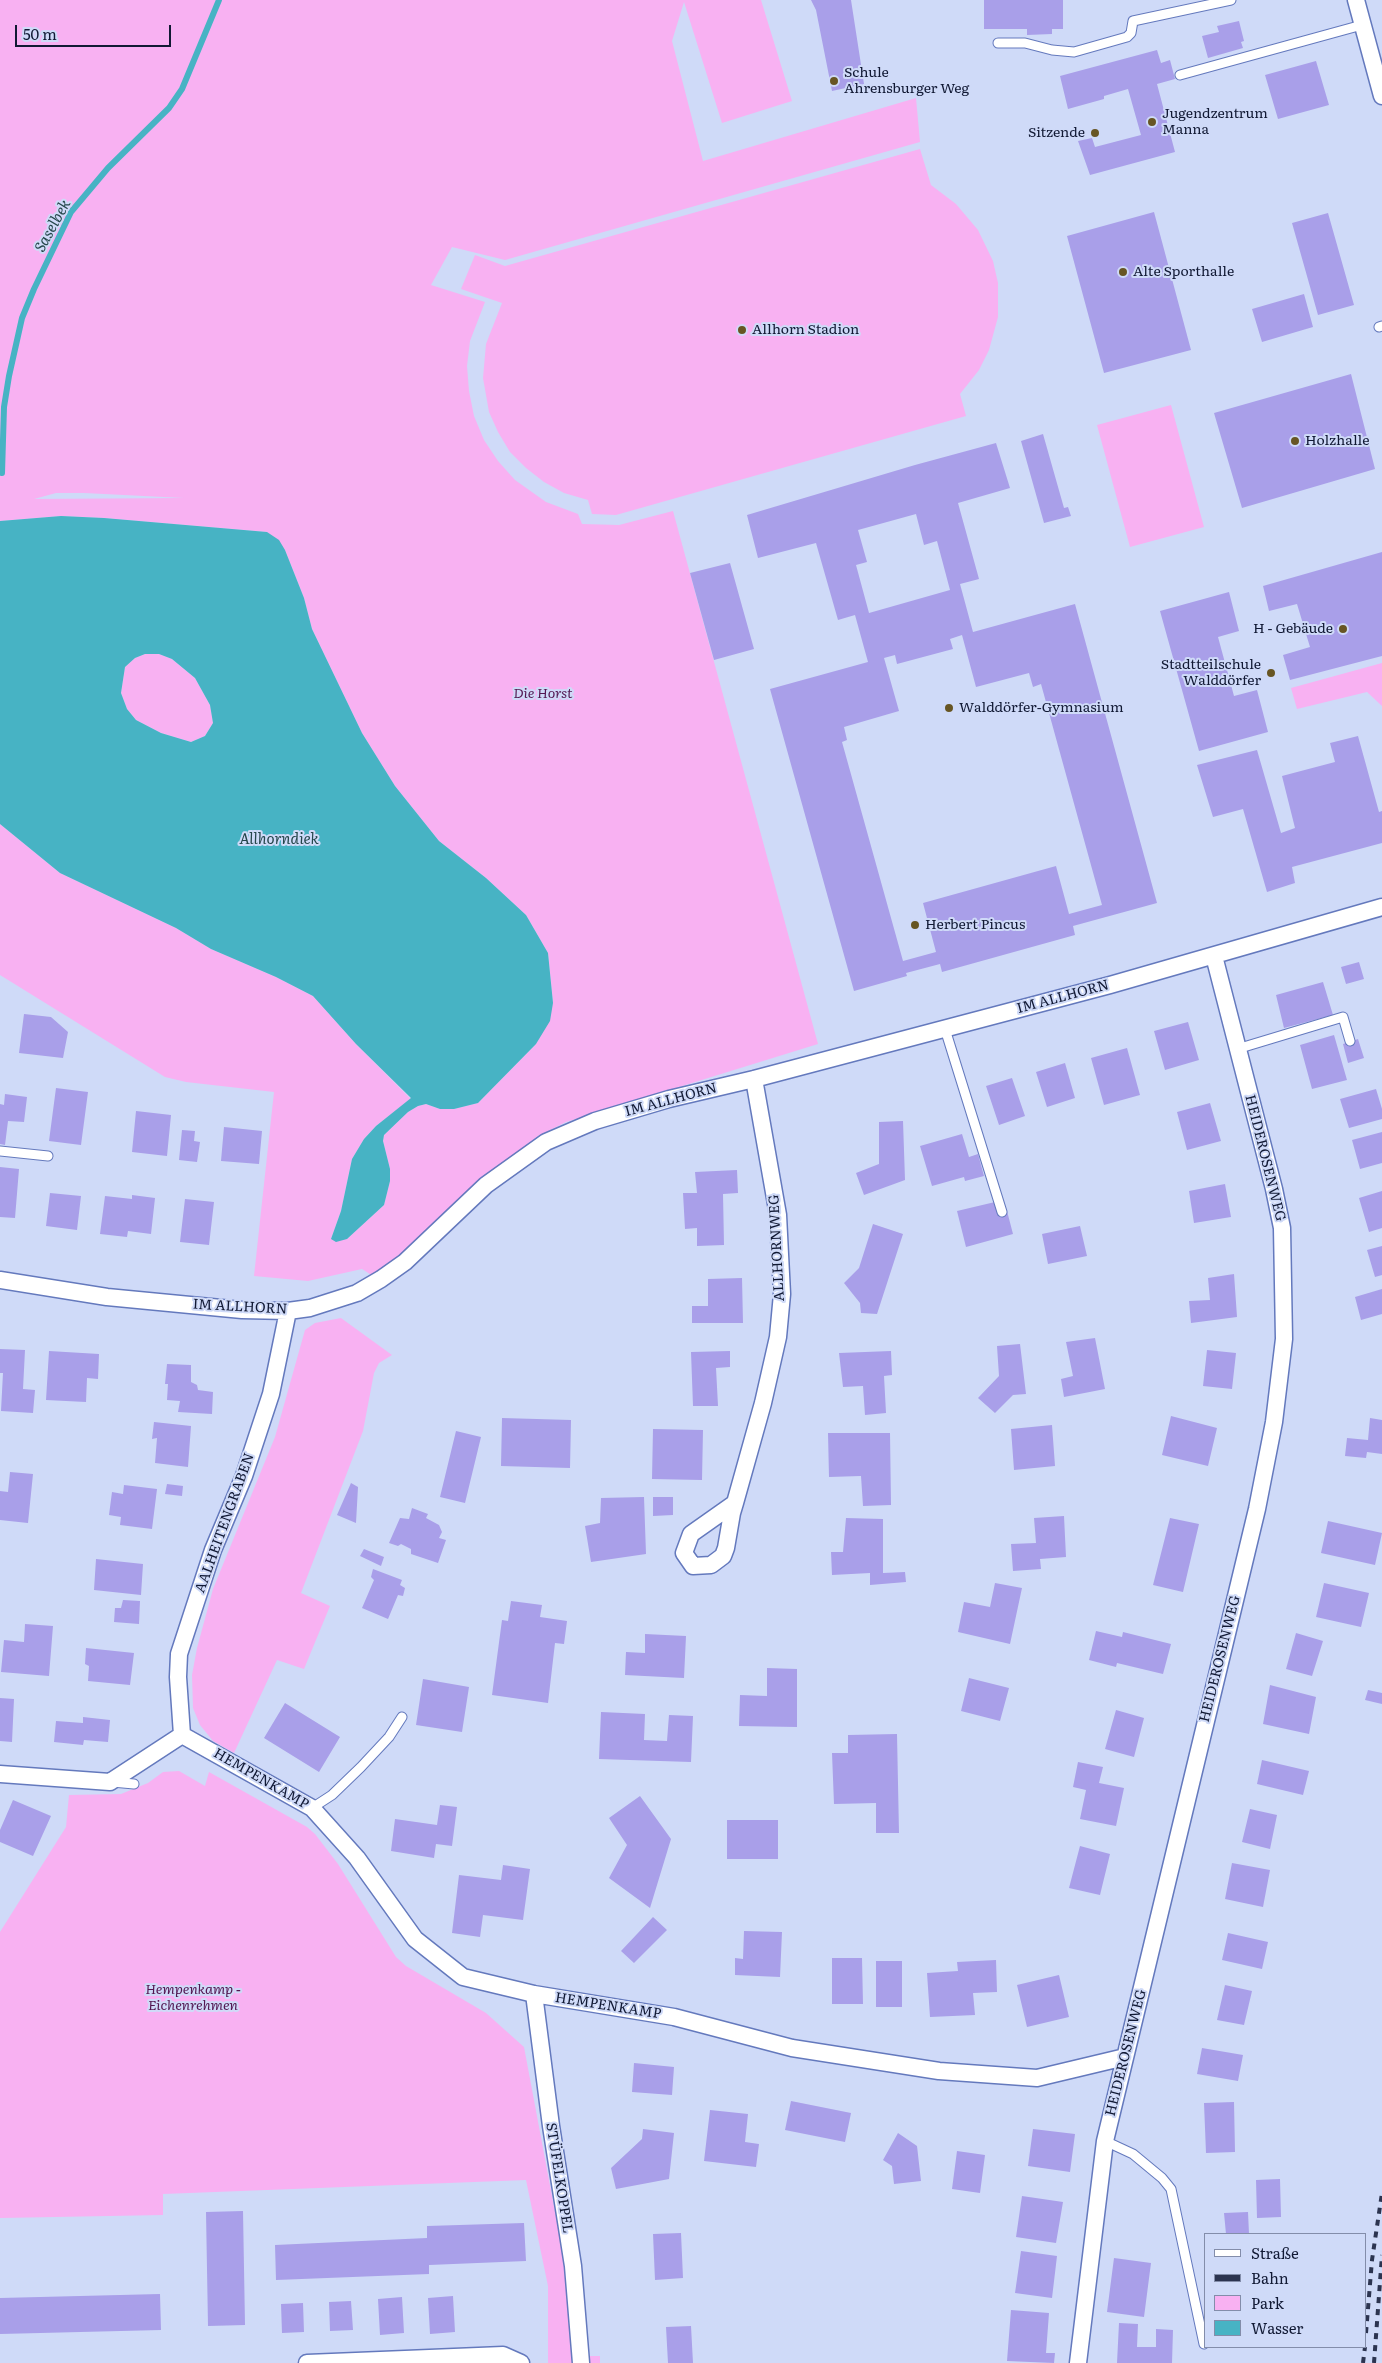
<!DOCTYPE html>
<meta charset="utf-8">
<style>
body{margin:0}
#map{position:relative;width:1382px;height:2363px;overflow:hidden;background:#cfdaf8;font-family:Literata,serif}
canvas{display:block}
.legend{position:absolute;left:1204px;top:2233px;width:162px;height:115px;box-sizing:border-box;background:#cfdaf8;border:1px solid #838daa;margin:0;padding:6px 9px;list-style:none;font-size:15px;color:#111934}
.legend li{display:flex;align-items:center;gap:10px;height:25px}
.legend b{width:25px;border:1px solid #838daa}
.scale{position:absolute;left:15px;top:25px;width:156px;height:22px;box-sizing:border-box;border:2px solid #111934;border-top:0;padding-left:6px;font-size:15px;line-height:18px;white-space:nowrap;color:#111934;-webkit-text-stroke:4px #cfdaf8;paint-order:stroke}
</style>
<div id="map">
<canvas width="1382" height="2363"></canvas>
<ul class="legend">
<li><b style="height:6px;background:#fff"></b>Straße</li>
<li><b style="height:6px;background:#2c3450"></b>Bahn</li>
<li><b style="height:14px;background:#f8b1f2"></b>Park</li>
<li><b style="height:14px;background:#47b3c4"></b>Wasser</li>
</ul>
<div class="scale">50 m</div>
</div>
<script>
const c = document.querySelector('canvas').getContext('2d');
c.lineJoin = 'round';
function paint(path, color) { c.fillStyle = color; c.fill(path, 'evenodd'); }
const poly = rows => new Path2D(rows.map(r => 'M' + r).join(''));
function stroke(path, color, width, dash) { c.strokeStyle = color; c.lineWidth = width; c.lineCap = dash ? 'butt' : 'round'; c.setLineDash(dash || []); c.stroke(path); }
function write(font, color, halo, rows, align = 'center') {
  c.font = font + ' Literata,serif'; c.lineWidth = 4; c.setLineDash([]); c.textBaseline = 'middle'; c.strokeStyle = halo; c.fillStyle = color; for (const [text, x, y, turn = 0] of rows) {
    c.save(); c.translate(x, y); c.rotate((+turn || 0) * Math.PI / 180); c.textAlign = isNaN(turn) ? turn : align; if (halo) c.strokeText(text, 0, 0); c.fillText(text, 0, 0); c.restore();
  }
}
const green = poly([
 [0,0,761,0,792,101,722,123,684,2,672,41,703,161,916,98,920,142,505,260,452,247,431,285,485,302,470,341,467,366,469,391,474,416,484,440,498,461,515,480,546,502,578,514,582,524,619,525,673,511,818,1044,566,1122,538,1136,480,1181,394,1263,373,1276,362,1269,308,1281,254,1276,274,1092,186,1082,165,1077,0,975,0,824,60,873,176,928,211,949,276,977,313,996,356,1044,411,1099,376,1126,364,1139,352,1159,341,1211,331,1239,347,1239,384,1205,390,1181,390,1169,383,1141,384,1135,408,1112,418,1106,426,1104,440,1109,454,1109,478,1103,536,1044,553,1003,548,953,526,915,486,878,439,841,395,786,362,733,312,629,304,598,285,550,267,532,104,518,61,516,0,521],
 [56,493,84,493,184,498,34,499],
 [920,149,931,185,956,204,978,230,993,261,998,283,998,317,989,350,979,370,960,394,966,416,616,515,592,514,588,500,564,493,544,482,526,468,510,452,498,432,489,412,483,378,486,344,502,303,461,289,475,255,505,266],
 [1171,405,1204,527,1130,547,1097,425],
 [145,654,159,654,172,659,195,678,210,705,213,723,205,736,191,742,161,733,136,720,127,709,121,693,125,667,135,658],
 [1382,663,1382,706,1367,692,1297,709,1291,688],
 [341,1318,392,1355,379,1363,374,1373,363,1431,301,1593,330,1606,304,1669,277,1660,234,1753,213,1741,200,1725,193,1708,192,1675,197,1648,213,1589,275,1437,305,1330,315,1323],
 [179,1771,205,1786,209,1772,307,1827,315,1834,338,1864,396,1957,406,1966,486,2013,524,2047,570,2292,572,2356,600,2356,600,2363,548,2363,548,2286,526,2180,163,2194,163,2215,0,2218,0,1932,66,1827,69,1795,121,1794,148,1783,163,1772]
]);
const water = poly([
 [61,516,104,518,267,532,279,540,285,550,304,598,312,629,362,733,395,786,439,841,486,878,526,915,548,953,553,1003,550,1021,536,1044,478,1103,454,1109,440,1109,426,1104,418,1106,408,1112,384,1135,383,1141,390,1169,390,1181,384,1205,347,1239,336,1242,331,1239,341,1211,352,1159,364,1139,376,1126,411,1098,356,1044,313,996,276,977,211,949,176,928,60,873,0,824,0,521],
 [145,654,159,654,172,659,195,678,210,705,213,723,205,736,191,742,161,733,136,720,127,709,121,693,125,667,135,658]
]);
const stream = poly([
 [2,473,4,407,9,376,22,318,34,289,71,212,108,168,169,108,182,89,219,0]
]);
const building = poly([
 [811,0,851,0,864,84,832,91,816,10],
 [984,0,1063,0,1063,29,1052,29,1052,34,1027,35,1027,29,984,29],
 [1239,21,1244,41,1241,42,1243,48,1208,58,1202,36,1219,32,1217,26],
 [1157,50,1161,63,1170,60,1175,79,1157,84,1175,152,1090,175,1078,141,1092,138,1095,147,1141,135,1128,89,1104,96,1104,99,1068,109,1060,76],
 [1316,61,1329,105,1278,119,1265,75],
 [1154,212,1191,350,1104,373,1067,236],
 [1328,213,1354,305,1318,315,1292,223],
 [1304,294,1313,327,1262,342,1252,309],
 [1351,374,1375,469,1242,508,1214,413],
 [1043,434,1064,508,1068,507,1071,516,1044,523,1021,441],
 [996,443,1010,488,958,503,979,579,960,584,973,632,1075,604,1157,903,1073,926,1075,935,942,972,940,964,906,973,907,976,854,991,770,689,868,662,855,615,838,620,816,543,758,558,747,515,915,465],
 [916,514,924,545,937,541,950,590,869,613,856,565,867,562,858,530],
 [962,635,976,687,1029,673,1033,687,1041,684,1102,905,1069,914,1056,866,923,903,936,952,903,961,842,742,847,740,844,727,899,711,884,658,895,655,897,664,953,649,950,639],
 [1382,552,1382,656,1290,680,1283,655,1310,647,1297,604,1269,611,1263,586],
 [730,563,754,649,714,660,690,573],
 [1229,592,1239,631,1218,637,1234,696,1257,690,1268,732,1199,751,1160,611],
 [1358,736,1379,812,1382,811,1382,843,1292,867,1295,883,1267,892,1243,809,1213,817,1197,765,1257,750,1281,833,1295,828,1282,776,1335,762,1330,743],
 [1359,962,1364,979,1346,984,1341,967],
 [1323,982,1333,1015,1284,1028,1276,995],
 [24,1014,51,1017,68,1032,63,1058,19,1053],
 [1188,1022,1199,1060,1165,1070,1154,1031],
 [1334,1035,1347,1080,1312,1089,1300,1045],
 [1358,1039,1364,1058,1348,1063,1343,1044],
 [1127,1048,1140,1095,1104,1105,1091,1058],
 [1065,1063,1075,1098,1047,1107,1036,1072],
 [1012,1078,1025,1116,999,1125,986,1086],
 [56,1088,88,1092,81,1145,49,1141],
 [1376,1089,1382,1109,1382,1119,1349,1128,1340,1099],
 [5,1094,27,1097,24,1122,8,1121,5,1145,0,1144,0,1104,4,1105],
 [1210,1103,1221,1141,1187,1150,1177,1112],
 [136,1111,171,1115,167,1156,132,1152],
 [903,1121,905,1180,864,1195,856,1173,879,1164,879,1122],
 [224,1127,262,1131,259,1164,221,1161],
 [182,1130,195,1131,194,1141,200,1142,197,1162,179,1160],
 [1382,1132,1382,1163,1360,1169,1352,1140],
 [962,1134,969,1157,978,1154,984,1176,965,1181,964,1177,932,1186,920,1146],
 [0,1167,19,1169,15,1218,0,1217],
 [737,1170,738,1193,723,1194,724,1245,697,1246,697,1228,685,1229,683,1193,697,1193,695,1172],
 [1225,1184,1231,1217,1194,1223,1189,1191],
 [1382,1191,1382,1228,1369,1232,1359,1198],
 [50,1193,81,1196,77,1230,46,1226],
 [132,1195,155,1198,151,1234,128,1231,127,1237,100,1234,105,1196,132,1199],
 [185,1199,214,1202,209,1245,180,1242],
 [995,1202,998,1214,1007,1211,1013,1234,966,1247,957,1211],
 [873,1224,903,1234,877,1314,861,1313,860,1303,844,1283,859,1268],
 [1080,1226,1087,1256,1048,1264,1042,1234],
 [1382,1246,1382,1275,1375,1277,1367,1250],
 [1234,1274,1237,1317,1191,1323,1189,1301,1210,1300,1208,1278],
 [742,1278,743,1323,692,1323,692,1306,708,1306,708,1279],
 [1382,1289,1382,1314,1361,1320,1355,1297],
 [1095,1338,1105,1389,1064,1397,1061,1379,1073,1376,1066,1342],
 [1020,1344,1026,1394,1013,1395,995,1413,978,1398,999,1376,997,1346],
 [0,1349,25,1350,23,1389,35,1390,33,1413,1,1411,3,1373,0,1373],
 [1207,1350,1236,1353,1232,1389,1203,1386],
 [49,1351,99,1354,98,1379,87,1378,86,1402,46,1400],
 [730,1351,730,1367,716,1368,718,1406,693,1406,691,1352],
 [891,1351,892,1375,884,1376,886,1413,865,1415,863,1386,843,1387,839,1353],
 [167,1364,191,1365,191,1382,197,1385,198,1390,213,1392,212,1414,178,1412,180,1401,167,1400,168,1384,165,1384],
 [1171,1416,1217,1428,1208,1466,1162,1455],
 [502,1418,571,1420,570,1468,501,1466],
 [1370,1418,1382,1420,1382,1454,1367,1452,1366,1458,1345,1456,1347,1438,1368,1440],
 [154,1422,191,1426,188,1467,155,1463,157,1438,152,1439],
 [1052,1425,1055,1466,1014,1470,1011,1429],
 [653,1429,703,1430,702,1480,652,1479],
 [456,1431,481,1437,465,1503,440,1497],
 [828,1433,890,1433,891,1505,863,1506,861,1476,829,1477],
 [10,1472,33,1474,28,1523,0,1520,0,1491,8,1492],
 [351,1483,358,1487,356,1523,337,1515],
 [167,1484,183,1486,182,1496,165,1494],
 [124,1485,157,1489,152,1529,120,1525,121,1517,109,1515,112,1492,123,1494],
 [644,1497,646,1554,591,1562,585,1526,600,1523,601,1498],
 [653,1497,673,1497,673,1515,653,1516],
 [412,1508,428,1514,426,1518,439,1525,442,1532,439,1538,446,1540,438,1563,411,1554,411,1549,401,1544,398,1546,389,1543,400,1518,409,1519],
 [1064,1516,1066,1557,1040,1559,1041,1569,1013,1571,1011,1544,1036,1543,1034,1518],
 [846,1518,883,1519,883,1573,905,1572,906,1582,870,1585,870,1573,832,1575,831,1552,843,1552],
 [1170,1518,1199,1524,1183,1592,1153,1585],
 [1328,1521,1382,1533,1375,1565,1321,1553],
 [364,1549,384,1557,381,1566,360,1556],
 [96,1559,143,1564,141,1595,94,1590],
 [373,1569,402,1580,400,1585,405,1588,403,1596,398,1595,388,1619,362,1608,374,1580,371,1577],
 [995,1583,1022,1588,1010,1644,958,1632,964,1602,990,1607],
 [1324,1583,1369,1593,1361,1627,1316,1617],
 [123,1600,140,1601,139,1624,114,1622,115,1608,121,1608],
 [511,1601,542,1605,540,1617,567,1621,564,1644,555,1643,548,1703,492,1695,502,1620,508,1621],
 [25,1624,53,1626,49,1676,1,1672,4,1640,24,1642],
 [1096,1631,1122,1637,1123,1632,1171,1644,1163,1674,1117,1663,1116,1667,1089,1660],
 [1296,1633,1323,1641,1312,1676,1286,1669],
 [645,1634,686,1636,684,1678,625,1675,626,1652,645,1653],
 [86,1648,134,1653,130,1685,88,1681,89,1666,85,1664],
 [767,1668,797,1669,797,1727,739,1726,740,1695,767,1696],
 [969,1678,1009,1688,1000,1721,961,1711],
 [423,1679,469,1687,462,1732,416,1725],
 [1270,1685,1316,1697,1309,1734,1263,1724],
 [1368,1690,1382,1693,1382,1704,1365,1700],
 [0,1698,14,1699,12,1742,0,1741],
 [285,1703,340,1737,319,1772,264,1738],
 [1116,1710,1144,1718,1134,1757,1105,1749],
 [601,1712,645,1714,644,1740,667,1741,669,1715,693,1716,691,1762,599,1759],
 [83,1717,110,1720,108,1742,84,1740,83,1745,54,1742,56,1721,83,1723],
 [897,1734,899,1833,876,1833,876,1803,834,1804,832,1753,848,1753,848,1735],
 [1262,1760,1309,1771,1303,1795,1257,1784],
 [1078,1762,1103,1767,1099,1783,1124,1788,1116,1826,1080,1819,1086,1790,1073,1787],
 [640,1796,671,1839,650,1908,609,1878,627,1845,609,1818],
 [13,1800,51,1816,33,1856,0,1842,0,1830],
 [440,1805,457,1807,452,1846,436,1844,434,1858,391,1851,395,1819,437,1825],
 [1250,1809,1277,1815,1270,1849,1242,1842],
 [727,1820,778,1820,778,1859,727,1859],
 [1080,1846,1110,1854,1100,1895,1069,1888],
 [1232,1863,1270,1870,1263,1907,1225,1899],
 [503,1865,530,1869,523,1920,483,1915,480,1937,452,1933,459,1875,501,1880],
 [653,1917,667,1930,634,1963,621,1951],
 [744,1931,782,1932,780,1977,735,1975,735,1958,743,1959],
 [1228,1933,1268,1942,1262,1969,1222,1960],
 [832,1958,862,1958,863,2004,832,2004],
 [996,1960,997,1992,973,1993,975,2015,930,2017,927,1973,958,1971,957,1962],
 [876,1961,902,1961,902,2007,876,2007],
 [1059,1975,1069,2017,1027,2027,1017,1985],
 [1225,1985,1252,1991,1244,2025,1217,2020],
 [1202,2048,1243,2055,1238,2081,1197,2074],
 [634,2063,674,2067,672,2095,632,2092],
 [791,2101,851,2113,845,2142,785,2130],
 [1234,2102,1235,2152,1206,2153,1204,2103],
 [710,2110,748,2114,745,2142,759,2144,756,2167,704,2161],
 [643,2129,674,2133,669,2179,616,2189,611,2168,642,2139],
 [1033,2129,1075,2134,1070,2172,1028,2166],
 [898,2133,917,2146,921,2181,894,2184,892,2166,883,2160],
 [957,2151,985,2155,980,2193,952,2189],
 [1280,2179,1281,2217,1257,2218,1256,2180],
 [1022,2196,1063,2202,1056,2243,1016,2237],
 [243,2211,245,2325,208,2326,206,2212],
 [1248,2212,1249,2234,1226,2234,1224,2213],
 [524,2223,526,2261,429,2265,429,2274,276,2280,275,2245,427,2238,427,2226],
 [681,2233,683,2278,655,2280,653,2234],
 [1021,2251,1057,2256,1052,2298,1015,2293],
 [1114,2258,1151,2263,1144,2317,1107,2312],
 [160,2294,161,2330,0,2334,0,2298],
 [453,2296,455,2332,430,2334,428,2298],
 [402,2297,404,2333,380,2335,378,2299],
 [351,2301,353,2330,330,2331,329,2302],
 [303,2303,304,2332,282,2333,281,2304],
 [1011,2310,1049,2313,1046,2353,1055,2353,1054,2363,1007,2361],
 [1119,2323,1138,2324,1137,2347,1156,2347,1156,2329,1173,2330,1172,2363,1117,2363],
 [691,2326,693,2363,668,2363,666,2327]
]);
const lane = poly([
 [998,43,1025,43,1052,50,1074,52,1127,37,1131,33,1133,21,1231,0],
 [1180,75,1362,25],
 [1379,327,1382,326],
 [945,1029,1002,1212],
 [1237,1049,1343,1017,1350,1041],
 [0,1151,48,1156],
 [112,1782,134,1784],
 [312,1808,332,1795,361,1767,389,1737,402,1717],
 [1105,2141,1133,2154,1162,2178,1171,2189,1204,2344]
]);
const street = poly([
 [1356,0,1382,96],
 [0,1280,107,1297,242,1310,288,1311,310,1308,357,1293,381,1279,405,1262,486,1185,546,1142,595,1121,669,1099,754,1079,1110,985,1382,907],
 [735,1503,691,1534,684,1553,693,1566,711,1565,723,1556,726,1548,732,1513,735,1503,763,1403,778,1337,782,1294,778,1215,754,1079],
 [182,1735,312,1808,357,1858,415,1939,463,1977,534,1994,674,2017,792,2048,939,2071,1037,2078,1125,2057],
 [182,1735,178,1677,179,1654,213,1550,244,1476,271,1394,288,1311],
 [0,1774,110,1782,182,1735],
 [534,1994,551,2126,573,2266,581,2363],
 [307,2363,503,2355,521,2363],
 [1078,2363,1105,2141,1257,1509,1274,1422,1284,1339,1282,1228,1274,1189,1214,956]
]);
const rail = poly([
 [1366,2333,1372,2260,1382,2193],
 [1363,2363,1365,2347],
 [1374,2363,1382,2255]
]);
const markers = [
 [834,81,5,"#675523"],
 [1152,122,5,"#675523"],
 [1095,133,5,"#675523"],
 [1123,272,5,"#675523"],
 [742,330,5,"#675523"],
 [1295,441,5,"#675523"],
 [1343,629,5,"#675523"],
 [1271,673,5,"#675523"],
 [949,708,5,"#675523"],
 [915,925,5,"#675523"]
];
const poiNames = [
 ["Schule",844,73],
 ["Ahrensburger Weg",844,89],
 ["Jugendzentrum",1162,114],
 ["Manna",1162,130],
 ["Sitzende",1085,133,"right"],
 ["Alte Sporthalle",1133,272],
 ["Allhorn Stadion",752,330],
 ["Holzhalle",1305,441],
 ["H - Gebäude",1333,629,"right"],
 ["Stadtteilschule",1261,665,"right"],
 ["Walddörfer",1261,681,"right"],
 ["Walddörfer-Gymnasium",959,708],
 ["Herbert Pincus",925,925]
];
const parkNames = [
 ["Die Horst",543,694],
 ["Hempenkamp -",193,1990],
 ["Eichenrehmen",193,2006]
];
const streetNames = [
 ["IM ALLHORN",1063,997,-15],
 ["IM ALLHORN",671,1100,-15],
 ["HEIDEROSENWEG",1265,1158,76],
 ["ALLHORNWEG",777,1248,-93],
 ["IM ALLHORN",240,1307,3],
 ["AALHEITENGRABEN",225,1523,-70],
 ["HEIDEROSENWEG",1220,1659,-76],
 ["HEMPENKAMP",261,1779,30],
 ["HEMPENKAMP",608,2006,9],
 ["HEIDEROSENWEG",1126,2053,-76],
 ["STÜFELKOPPEL",559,2178,81]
];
const waterNames = [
 ["Saselbek",53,226,-61],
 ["Allhorndiek",279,840]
];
paint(green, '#f8b1f2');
paint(water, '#47b3c4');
stroke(stream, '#47b3c4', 6);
paint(building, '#a99fe9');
stroke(lane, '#6479bd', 11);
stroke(street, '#6479bd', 19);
stroke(lane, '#fff', 9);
stroke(street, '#fff', 16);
stroke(rail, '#2c3450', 4, [6, 6]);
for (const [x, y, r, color] of markers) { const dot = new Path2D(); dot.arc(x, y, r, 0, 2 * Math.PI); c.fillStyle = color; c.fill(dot); stroke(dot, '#cfdaf8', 2); }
write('14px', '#111934', '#cfdaf8', poiNames, 'left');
write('italic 14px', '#531651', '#cfdaf8', parkNames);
write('14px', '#111934', '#cfdaf8', streetNames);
write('italic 15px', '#25464b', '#cfdaf8', waterNames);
</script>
